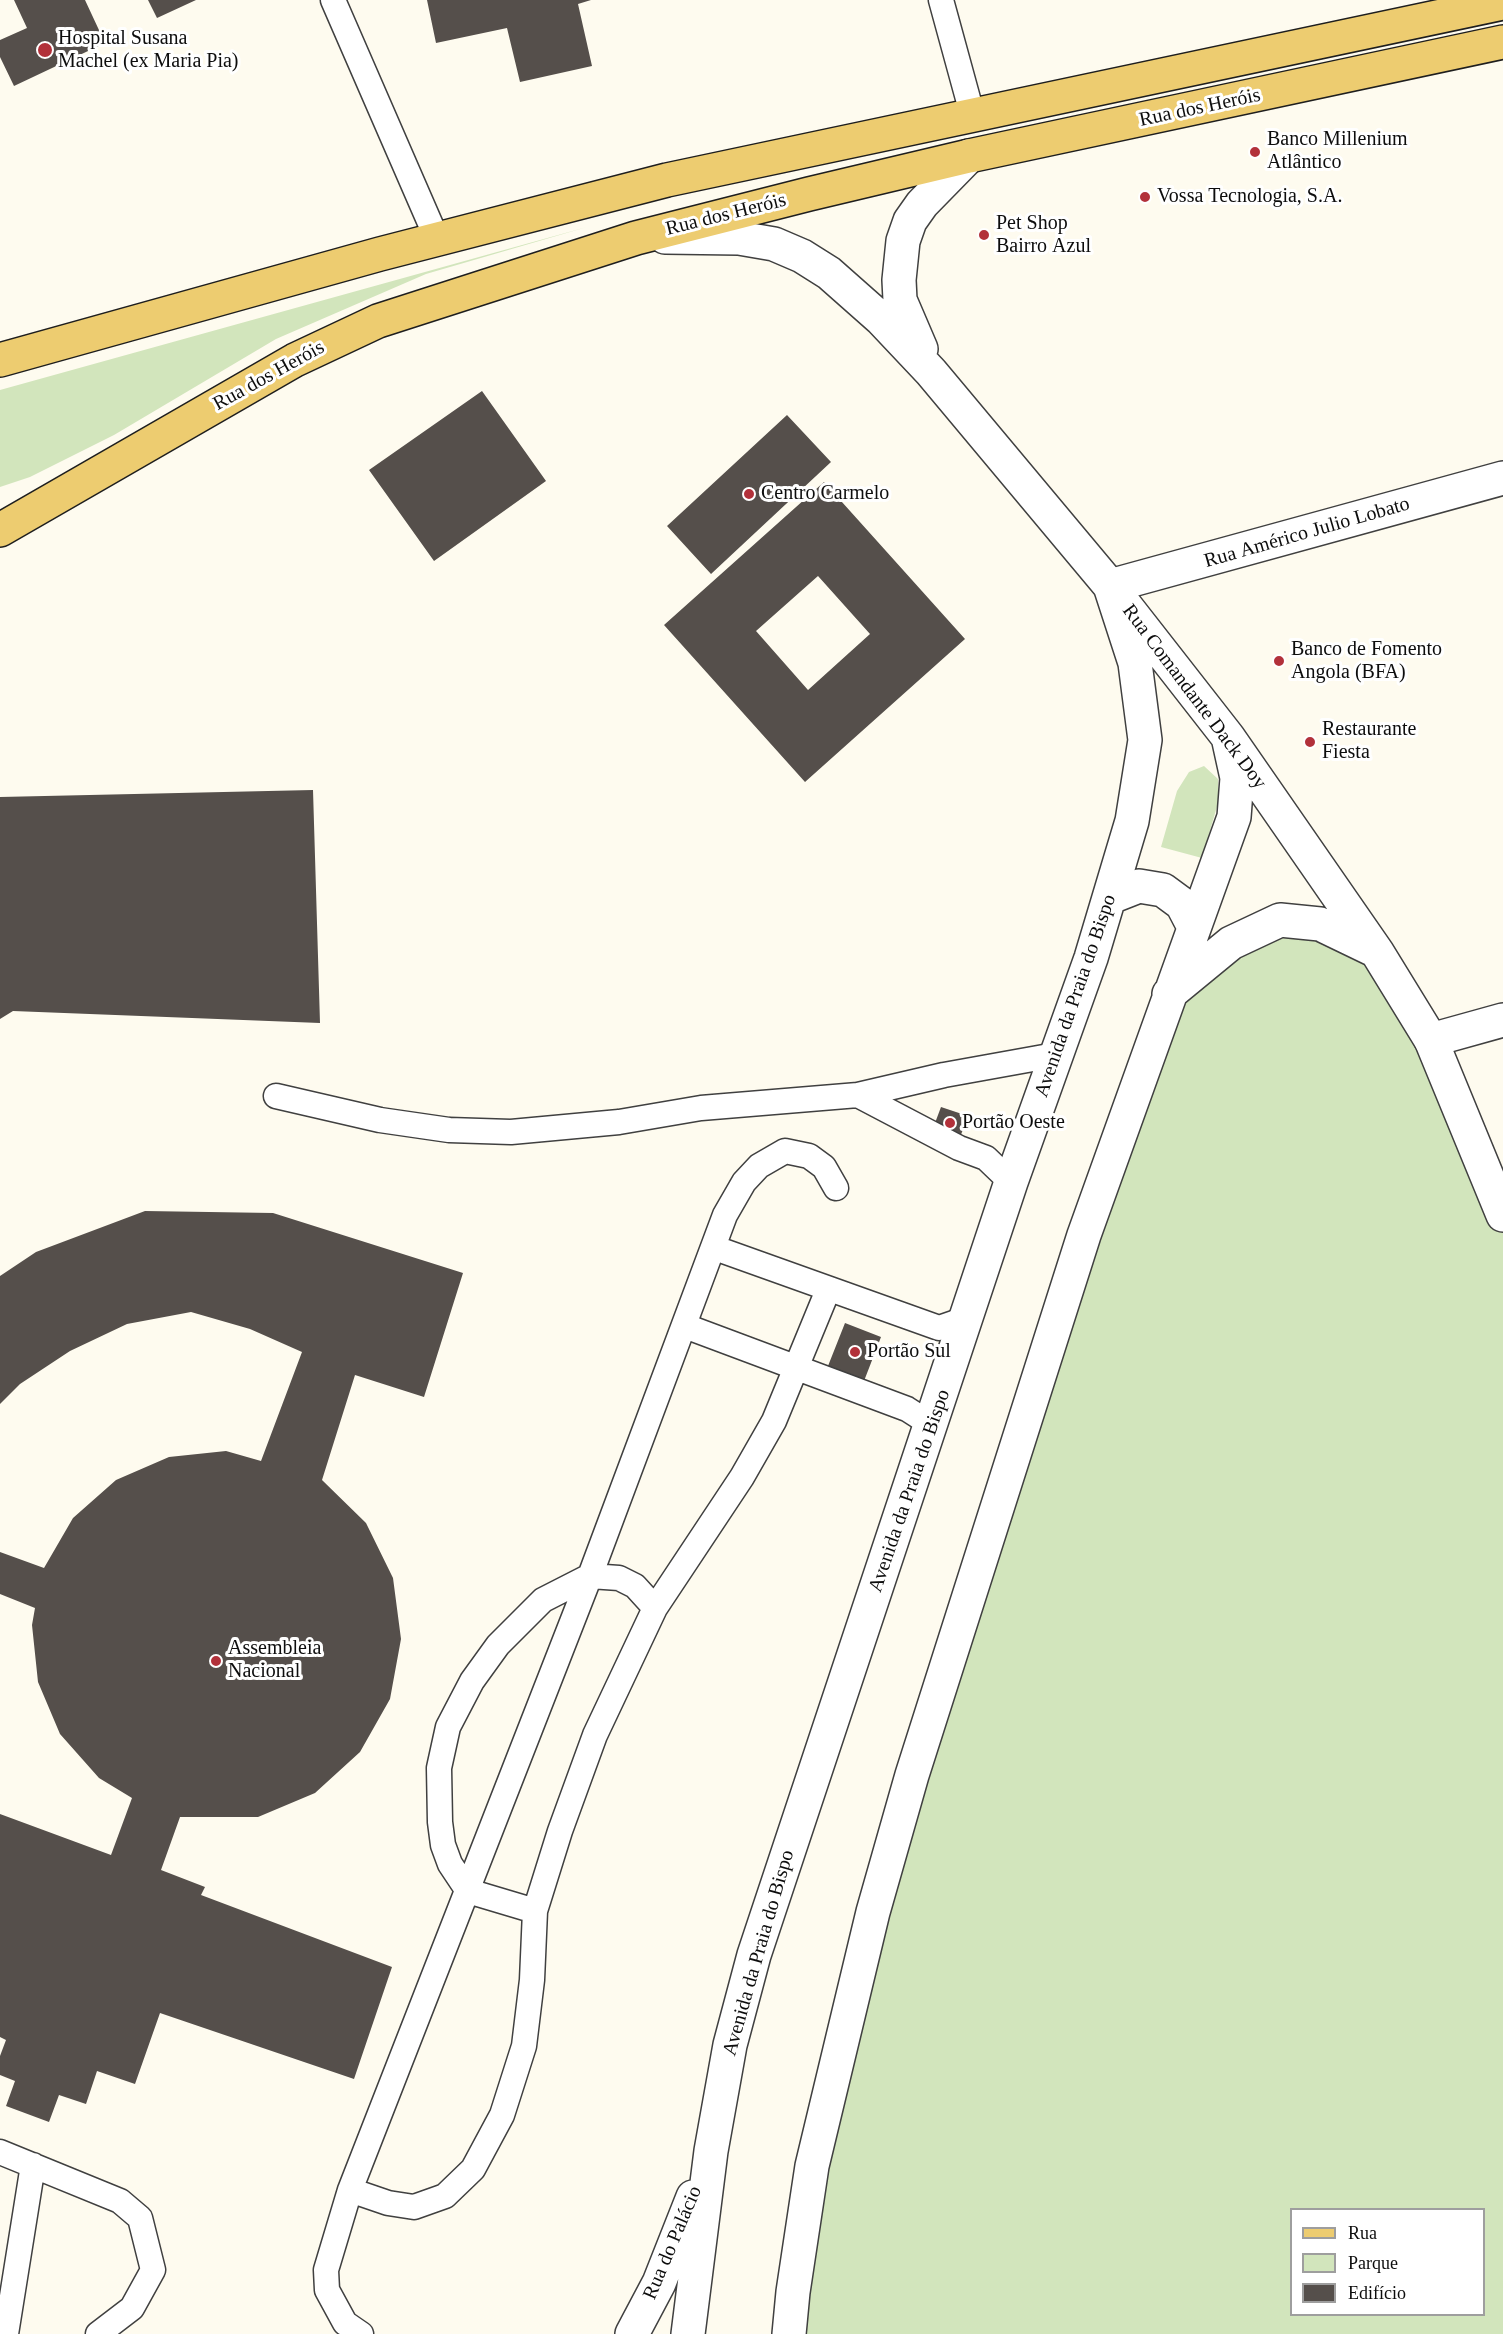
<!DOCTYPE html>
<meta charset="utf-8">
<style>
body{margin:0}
#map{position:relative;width:1503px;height:2334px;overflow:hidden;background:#fefbef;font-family:Georgia,serif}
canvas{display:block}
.legend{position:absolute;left:1290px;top:2208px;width:195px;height:108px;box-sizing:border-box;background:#fff;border:2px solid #9e9e9e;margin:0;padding:8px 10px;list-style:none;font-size:18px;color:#0d0d0d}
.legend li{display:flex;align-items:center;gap:12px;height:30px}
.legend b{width:30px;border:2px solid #9e9e9e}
</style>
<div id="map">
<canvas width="1503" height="2334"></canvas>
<ul class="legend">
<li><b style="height:8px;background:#edcc70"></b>Rua</li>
<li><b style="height:16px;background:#d2e5bc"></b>Parque</li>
<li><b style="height:16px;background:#554f4b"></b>Edifício</li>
</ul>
</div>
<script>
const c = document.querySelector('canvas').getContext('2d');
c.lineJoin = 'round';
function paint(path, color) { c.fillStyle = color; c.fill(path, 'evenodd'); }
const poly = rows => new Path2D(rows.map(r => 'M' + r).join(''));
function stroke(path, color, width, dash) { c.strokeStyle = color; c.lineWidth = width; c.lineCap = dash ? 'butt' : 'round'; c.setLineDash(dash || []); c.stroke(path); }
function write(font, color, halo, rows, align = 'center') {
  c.font = font + ' Georgia,serif'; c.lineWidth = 6; c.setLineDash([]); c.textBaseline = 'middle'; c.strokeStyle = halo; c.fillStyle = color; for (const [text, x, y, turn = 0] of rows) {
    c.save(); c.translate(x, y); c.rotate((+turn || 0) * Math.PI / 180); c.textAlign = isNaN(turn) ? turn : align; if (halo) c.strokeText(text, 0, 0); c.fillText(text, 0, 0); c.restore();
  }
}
const green = poly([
 [587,227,426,274,276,339,114,435,30,477,0,487,0,390],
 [1204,766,1218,779,1218,803,1202,858,1161,847,1177,791,1189,772],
 [1280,920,1363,943,1503,1215,1503,2334,789,2334,850,2002,1169,995],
 [1292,2210,1484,2210,1484,2314,1292,2314]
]);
const building = poly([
 [14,0,85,0,105,43,14,86,0,57,0,40,27,28],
 [148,0,196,0,157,18],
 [427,0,591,0,578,4,592,66,520,82,507,28,436,43],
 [482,391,546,481,434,561,369,470],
 [787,415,831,462,711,574,667,526],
 [824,482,965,639,805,782,664,625],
 [818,576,870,634,808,690,756,631],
 [313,790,320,1023,13,1011,0,1019,0,797],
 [941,1107,968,1116,959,1140,932,1131],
 [145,1211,273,1213,463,1273,424,1397,355,1375,322,1480,366,1523,393,1578,401,1639,390,1699,360,1752,315,1793,258,1817,180,1817,161,1870,205,1887,201,1895,392,1967,354,2079,160,2013,135,2084,97,2071,86,2104,59,2095,49,2122,6,2106,15,2081,0,2075,0,2056,6,2040,0,2037,0,1814,111,1855,132,1798,99,1778,60,1734,38,1682,32,1625,35,1608,0,1594,0,1552,44,1568,73,1518,116,1480,169,1457,226,1451,261,1461,302,1352,250,1329,191,1312,127,1324,70,1351,20,1384,0,1404,0,1276,36,1252],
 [845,1323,881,1337,864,1381,828,1366]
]);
const service = poly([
 [333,0,437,239],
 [941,0,973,117],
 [858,1095,959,1148,986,1158,1011,1182],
 [276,1096,380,1120,449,1130,511,1132,619,1122,701,1108,858,1095,944,1075,1055,1055],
 [715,1248,939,1328,968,1318],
 [685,1326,907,1409,932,1425],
 [535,1911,468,1891,450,1864,443,1845,440,1822,439,1768,448,1727,472,1681,498,1645,543,1600,590,1576,619,1578,635,1586,655,1608],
 [0,2152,120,2201,140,2218,153,2270,132,2308,98,2334],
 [350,2190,388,2203,414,2207,445,2196,473,2169,502,2115,524,2046,532,1980,535,1911,560,1831,595,1735,655,1608,742,1477,774,1421,828,1290],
 [6,2334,33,2165],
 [361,2334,345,2323,327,2290,326,2270,350,2190,590,1576,725,1215,744,1182,759,1166,785,1151,809,1156,824,1167,836,1188]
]);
const minor = poly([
 [1110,586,1503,478],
 [1431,1040,1503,1020]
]);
const tertiary = poly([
 [665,237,739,238,774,244,802,256,829,273,881,319,931,372,1110,586,1228,737,1377,952,1431,1040,1503,1215],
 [921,349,900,300,899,280,903,241,910,221,922,204,969,156],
 [1111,897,1139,886,1163,890,1182,904,1194,927],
 [1169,994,1231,943,1280,920,1320,924,1376,951],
 [632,2334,659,2283,693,2197],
 [688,2334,711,2151,730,2045,754,1955,1011,1182,1091,958,1132,821,1145,740,1135,663,1110,586],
 [789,2334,793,2292,812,2166,873,1912,912,1775,1084,1235,1234,817,1237,778,1228,737]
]);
const primary = poly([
 [0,360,380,254,667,180,1503,3],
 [0,530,295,360,378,321,636,238,809,194,969,156,1503,42]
]);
const markers = [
 [45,50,8,"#b2313a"],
 [1255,152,6,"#b2313a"],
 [1145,197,6,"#b2313a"],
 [984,235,6,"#b2313a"],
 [749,494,6,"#b2313a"],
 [1279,661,6,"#b2313a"],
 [1310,742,6,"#b2313a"],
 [950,1123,6,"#b2313a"],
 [855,1352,6,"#b2313a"],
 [216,1661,6,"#b2313a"]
];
const poiNames = [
 ["Hospital Susana",58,39],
 ["Machel (ex Maria Pia)",58,62],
 ["Banco Millenium",1267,140],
 ["Atlântico",1267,163],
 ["Vossa Tecnologia, S.A.",1157,197],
 ["Pet Shop",996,224],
 ["Bairro Azul",996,247],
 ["Centro Carmelo",761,494],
 ["Banco de Fomento",1291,650],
 ["Angola (BFA)",1291,673],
 ["Restaurante",1322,730],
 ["Fiesta",1322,753],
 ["Portão Oeste",962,1123],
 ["Portão Sul",867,1352],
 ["Assembleia",228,1649],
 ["Nacional",228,1672]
];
const streetNames = [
 ["Rua dos Heróis",1200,108,-12],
 ["Rua dos Heróis",726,215,-14],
 ["Rua dos Heróis",269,376,-29],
 ["Rua Américo Julio Lobato",1307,533,-16],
 ["Rua Comandante Dack Doy",1194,697,53],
 ["Avenida da Praia do Bispo",1076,996,-71],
 ["Avenida da Praia do Bispo",910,1491,-71],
 ["Avenida da Praia do Bispo",759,1953,-74],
 ["Rua do Palácio",673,2243,-67]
];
paint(green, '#d2e5bc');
paint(building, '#554f4b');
stroke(service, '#404040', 27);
stroke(minor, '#404040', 36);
stroke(tertiary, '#404040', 36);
stroke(primary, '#1e1e1e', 36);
stroke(service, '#fff', 24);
stroke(minor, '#fff', 33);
stroke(tertiary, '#fff', 33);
stroke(primary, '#edcc70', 33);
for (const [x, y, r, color] of markers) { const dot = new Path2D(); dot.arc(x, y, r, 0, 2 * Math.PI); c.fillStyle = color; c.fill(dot); stroke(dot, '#fff', 2); }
write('20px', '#0d0d0d', '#fff', poiNames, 'left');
write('20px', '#0d0d0d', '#fff', streetNames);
</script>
